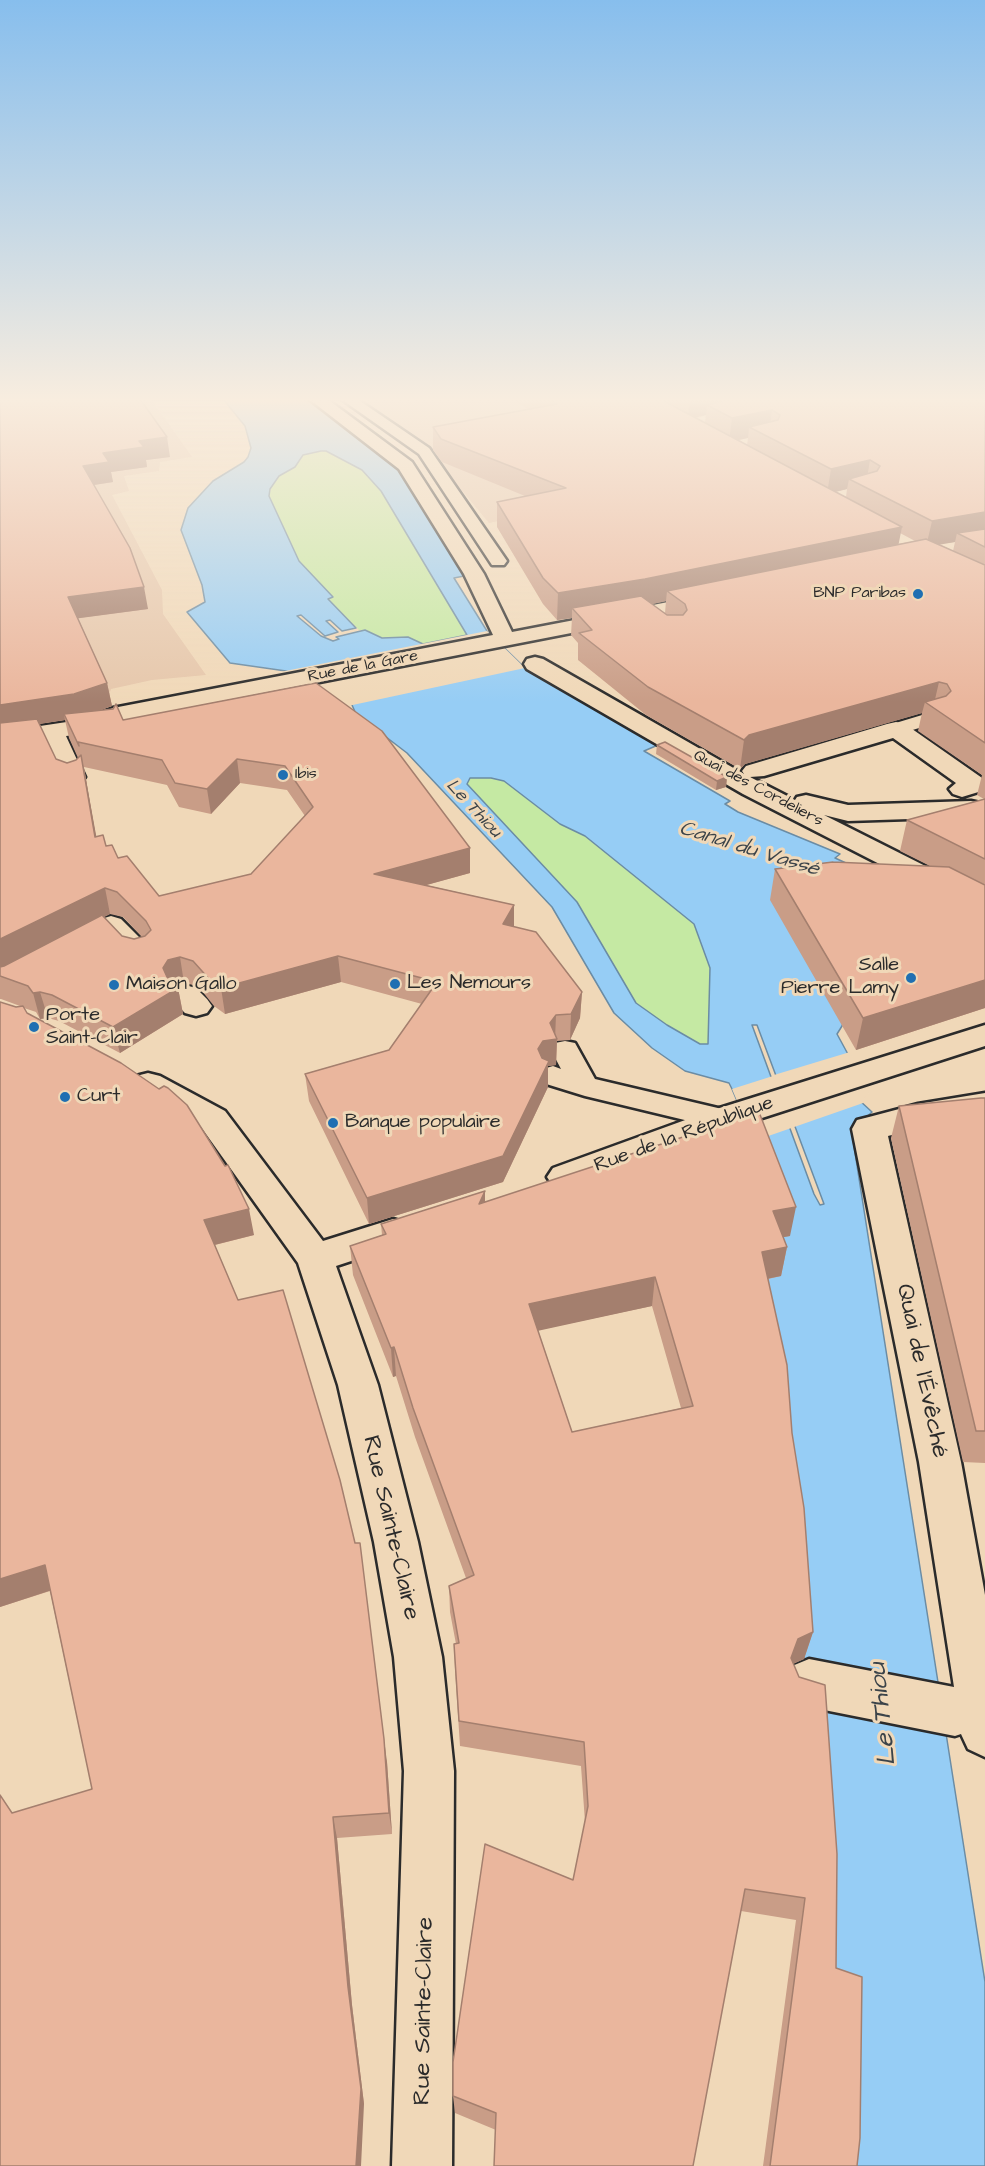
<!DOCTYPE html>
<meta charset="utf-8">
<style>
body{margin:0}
canvas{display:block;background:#f0d8b8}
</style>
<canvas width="985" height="2166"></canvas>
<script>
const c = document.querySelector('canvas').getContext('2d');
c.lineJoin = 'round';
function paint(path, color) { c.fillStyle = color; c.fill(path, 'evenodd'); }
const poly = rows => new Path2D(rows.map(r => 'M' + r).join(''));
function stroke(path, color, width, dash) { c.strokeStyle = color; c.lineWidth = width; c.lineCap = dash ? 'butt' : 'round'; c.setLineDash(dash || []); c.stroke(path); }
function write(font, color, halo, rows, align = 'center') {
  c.font = font + ' "Architects Daughter",sans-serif'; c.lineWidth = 6; c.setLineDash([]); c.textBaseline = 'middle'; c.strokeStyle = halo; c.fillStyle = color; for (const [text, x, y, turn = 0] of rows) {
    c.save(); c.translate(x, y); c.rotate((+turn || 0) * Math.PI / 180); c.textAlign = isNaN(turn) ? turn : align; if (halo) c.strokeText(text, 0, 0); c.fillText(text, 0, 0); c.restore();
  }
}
const built = poly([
 [0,399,151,399,192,457,160,462,159,471,124,476,129,491,112,495,162,590,163,614,206,675,152,680,111,689,108,698,3,719],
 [356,399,595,399,634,494,489,523,426,447]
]);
const green = poly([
 [326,451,362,470,381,491,468,635,423,644,408,637,382,638,365,630,359,630,327,598,332,597,299,561,269,496,273,482,279,476,295,467,303,455,313,452],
 [470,778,491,778,504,781,560,824,585,836,694,924,710,968,708,1044,700,1044,667,1025,636,1003,577,902,467,784]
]);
const water = poly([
 [223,399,311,399,385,452,399,466,469,575,454,578,487,631,525,668,658,745,644,751,730,801,725,804,738,812,840,854,835,858,892,884,842,1026,837,1034,868,1091,859,1100,872,1112,860,1123,853,1140,985,1982,985,2166,846,2166,826,1988,796,1535,766,1328,754,1141,732,1089,729,1083,685,1071,652,1048,614,1013,552,907,407,753,356,714,352,705,321,684,286,671,230,663,187,612,205,602,202,585,181,530,188,508,213,481,244,462,248,457,251,448,245,426,223,399],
 [321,451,326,451,362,470,381,491,467,635,423,644,408,637,382,638,365,630,336,637,339,639,333,641,321,636,297,616,301,615,325,636,338,632,326,621,330,620,342,631,356,628,328,599,333,597,299,561,269,496,270,489,279,476,295,467,303,455,321,451],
 [470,778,491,778,504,781,560,824,585,836,694,924,710,968,708,1044,700,1044,667,1025,636,1003,577,902,467,784,470,778],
 [752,1025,757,1025,824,1204,820,1205,814,1194,752,1025]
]);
const pier = poly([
 [487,631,525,668,348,706,320,686,285,674,275,673],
 [850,1052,870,1091,863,1100,866,1102,754,1141,732,1089,773,1076,786,1108,774,1075]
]);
const lane = poly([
 [341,399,357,399,429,448,507,561,504,565,492,565,419,454,341,399],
 [932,712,939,714,942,718,939,722,896,735,889,733,886,729,889,725,932,712],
 [565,1041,575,1043,595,1079,722,1109,732,1112,737,1119,732,1126,722,1129,585,1096,543,1083,539,1076,543,1069,553,1066,561,1069,551,1050,555,1043,565,1041]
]);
const street = poly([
 [309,399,327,399,412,462,484,574,512,632,710,594,717,596,721,600,717,604,710,606,119,721,120,725,117,730,66,736,85,777,81,782,72,785,63,782,59,777,44,740,0,746,0,732,80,720,113,708,493,635,464,574,399,469,309,399],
 [535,657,543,659,744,774,742,771,746,766,887,724,896,722,905,724,985,780,985,790,962,797,953,794,949,789,956,783,893,738,764,776,750,777,795,800,797,797,806,795,848,805,971,801,980,803,984,809,980,815,971,817,848,821,824,815,985,896,985,916,975,913,743,794,527,669,524,664,527,659,535,657],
 [111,916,121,919,150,948,154,954,150,960,139,963,128,960,108,938,11,990,0,993,0,971,101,919,111,916],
 [185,985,196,988,207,999,212,1006,207,1013,196,1016,185,1013,174,1002,170,995,174,988,185,985],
 [985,1025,985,1046,734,1127,565,1190,553,1186,547,1177,553,1168,710,1111,985,1025],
 [148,1073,160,1076,225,1111,323,1241,393,1219,406,1223,411,1233,406,1243,336,1266,378,1385,418,1542,442,1657,454,1771,452,2166,392,2166,404,1771,394,1657,374,1542,338,1385,298,1263,201,1127,136,1092,131,1084,136,1076,148,1073],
 [985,1093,985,1117,918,1128,888,1136,961,1462,985,1595,985,1757,968,1749,961,1734,955,1736,809,1707,792,1700,785,1683,792,1666,809,1659,954,1687,919,1462,852,1129,857,1120,869,1117,918,1104,985,1093]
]);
const wall = poly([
 [0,399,170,457,146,460,147,467,111,472,113,482,94,485,148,609,78,618,107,683,112,706,101,710,123,720,316,683,470,848,470,873,426,885,514,905,514,927,582,992,580,1018,570,1040,557,1041,556,1065,548,1066,548,1087,503,1182,369,1224,309,1101,305,1074,389,1050,422,1004,341,982,225,1014,214,1006,198,986,184,983,175,985,178,988,183,1014,120,1053,59,1021,48,1018,40,1019,36,1012,24,1008,27,1013,254,1235,215,1245,387,1762,392,1834,337,1838,352,2005,364,2104,12,1813,92,1789,50,1591,0,1607,0,1002,16,1007,20,1006,1,999,0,999],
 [65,720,69,738,78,758,76,760,67,763,56,759,39,724],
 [84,767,167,785,179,807,211,814,240,783,287,790,305,816,251,874,159,896,96,837],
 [110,914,123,917,142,937,134,939,122,936,104,917],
 [511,399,985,399,985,1008,856,1050,770,900,775,869,932,867,900,851,907,820,984,799,977,795,982,775,918,731,922,713,745,764,740,769,646,715,578,660,578,643,571,635,572,618,557,620,543,604,497,527,497,502,525,496,442,462,433,450,433,427,528,409],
 [706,415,705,422,696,418],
 [748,438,747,445,738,440],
 [847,489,846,497,835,492],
 [900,533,915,541,898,544],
 [955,542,953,551,939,544],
 [666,601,665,613,652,604],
 [657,745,727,777,726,787,716,790,656,754],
 [985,1098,985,1463,963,1462,891,1138,899,1106],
 [485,1191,485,1201,790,1236,783,1237,787,1247,781,1276,768,1279,792,1433,813,1632,804,1659,793,1664,836,1968,857,2166,763,2166,796,1920,741,1911,496,2130,455,2113,453,2096,573,1880,585,1822,581,1766,460,1746,455,1670,454,1644,456,1644,450,1612,449,1586,466,1578,415,1437,396,1376,393,1377,353,1275,350,1246,382,1235,381,1224],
 [652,1306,681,1408,572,1432,538,1330]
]);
const shadedWall = poly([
 [690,399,727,399,726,410,707,405,706,415,688,419],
 [772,410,769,433,749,427,748,438,729,442,732,418],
 [167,437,170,457,146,460,147,467,111,472,113,482,87,486,83,466,103,453,139,441],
 [870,460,866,484,849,479,847,489,827,494,831,469],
 [985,512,985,535,957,533,955,542,926,547,932,521],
 [902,527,897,552,667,591,666,601,643,606,572,608,572,618,557,620,558,593],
 [144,587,148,609,73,619,68,597],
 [939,682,933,708,925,702,922,713,745,764,740,769,744,740,749,735],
 [107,683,112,706,79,718,64,714,65,720,0,730,0,705],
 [81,755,86,780,101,862,95,837],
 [237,759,240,783,211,814,207,789],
 [727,777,726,787,716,790,717,781],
 [470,848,470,873,376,899,374,874],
 [105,888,110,914,0,968,0,939],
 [514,905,514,930,503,924],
 [338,956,341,982,225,1014,221,988],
 [180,957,184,983,173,986,178,988,183,1014,120,1053,113,1027,163,968,168,960],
 [985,980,985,1008,856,1050,863,1018],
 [40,992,48,1018,40,1019,33,993],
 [582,992,580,1018,570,1040,571,1014],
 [556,1015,555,1039,557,1039,556,1065,548,1066,548,1087,503,1182,369,1224,367,1198,538,1049,550,1023],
 [485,1191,485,1220,479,1204],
 [796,1207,790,1236,767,1240,773,1211],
 [249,1209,254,1235,210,1246,204,1220],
 [787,1247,781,1276,756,1281,762,1252],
 [655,1277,652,1306,528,1333,529,1304],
 [394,1347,396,1376,393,1377,391,1348],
 [45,1565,55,1589,0,1607,0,1579],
 [813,1632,804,1659,790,1665,791,1658,798,1639],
 [384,1739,387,1762,392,1834,389,1813],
 [333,1817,337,1838,352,2005,364,2104,361,2166,356,2166,348,1987]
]);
const building = poly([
 [0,399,140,399,167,437,139,441,144,447,103,453,109,462,83,466,130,548,144,587,68,597,107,683,74,694,0,705,0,399],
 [548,399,660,399,902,527,645,579,558,593,543,578,497,502,566,488,441,439,433,427,557,404,548,399],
 [731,399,985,399,985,512,932,521,849,479,877,471,880,466,870,460,831,469,749,427,778,420,780,415,772,410,732,418,707,405,731,399],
 [985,529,985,547,957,533,985,529],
 [926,539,985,565,985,743,925,702,946,696,951,691,947,684,939,682,749,735,744,740,648,687,579,633,592,630,572,608,641,596,667,615,683,615,687,610,685,604,667,591,926,539],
 [316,683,382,731,470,848,374,874,514,905,503,924,536,932,582,992,571,1014,556,1015,550,1023,557,1039,543,1041,538,1049,542,1058,549,1061,503,1156,367,1198,305,1074,389,1050,437,982,338,956,221,988,210,980,193,961,180,957,168,960,163,968,167,977,178,988,113,1027,52,995,40,992,33,993,28,986,0,976,0,967,4,966,102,915,122,936,134,939,145,936,151,930,146,921,117,892,105,888,0,939,0,723,37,719,56,759,67,763,76,760,81,755,95,837,103,835,106,846,112,845,118,858,127,856,159,896,251,874,313,807,285,766,237,759,207,789,175,783,162,760,78,742,79,746,64,714,113,709,116,704,123,720,316,683],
 [665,742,727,777,717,781,657,745,665,742],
 [985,799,985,859,907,820,985,799],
 [833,862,949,867,985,885,985,980,863,1018,775,869,833,862],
 [0,1002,16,1007,23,1006,27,1013,121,1063,159,1089,164,1086,168,1088,187,1105,225,1166,228,1165,249,1209,204,1220,238,1300,283,1290,340,1480,355,1543,360,1543,384,1739,389,1813,333,1817,348,1987,361,2089,356,2166,0,2166,0,1795,12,1813,92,1789,45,1565,0,1579,0,1002],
 [981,1098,985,1098,985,1431,976,1431,899,1106,981,1098],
 [759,1112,796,1207,773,1211,787,1247,762,1252,787,1365,792,1433,804,1508,813,1632,798,1639,791,1658,799,1677,825,1685,837,1854,836,1968,862,1977,860,2138,857,2166,770,2166,805,1898,745,1889,693,2166,494,2166,496,2113,453,2096,453,2062,485,1844,573,1880,588,1806,584,1742,459,1721,454,1644,459,1643,449,1586,474,1575,413,1408,394,1347,391,1348,350,1246,386,1234,381,1224,485,1191,479,1204,759,1112],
 [655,1277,693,1406,572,1432,529,1304,655,1277]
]);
const markers = [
 [918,594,6,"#1f6fb2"],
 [283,775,6,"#1f6fb2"],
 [911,978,6,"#1f6fb2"],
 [395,984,6,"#1f6fb2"],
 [114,985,6,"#1f6fb2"],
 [34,1027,6,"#1f6fb2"],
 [65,1097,6,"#1f6fb2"],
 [333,1123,6,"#1f6fb2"]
];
const farPoinames = [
 ["BNP Paribas",906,594],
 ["Ibis",295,775,"left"]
];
const farStreetnames = [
 ["Rue de la Gare",363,667,-11],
 ["Quai des Cordeliers",758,789,28]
];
const farWaternames = [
 ["Le Thiou",473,809,47]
];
const poiNames = [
 ["Salle",899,966,"right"],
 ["Pierre Lamy",899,989,"right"],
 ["Les Nemours",407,984],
 ["Maison Gallo",126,985],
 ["Porte",46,1016],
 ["Saint-Clair",46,1039],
 ["Curt",77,1097],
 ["Banque populaire",345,1123]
];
const streetNames = [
 ["Rue de la République",684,1135,-20]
];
const waterNames = [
 ["Canal du Vassé",749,850,17]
];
const nearStreetnames = [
 ["Quai de l'Évêché",921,1371,78],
 ["Rue Sainte-Claire",390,1528,77],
 ["Rue Sainte-Claire",425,2011,-89]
];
const nearWaternames = [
 ["Le Thiou",884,1714,-96]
];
paint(built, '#e6c7ab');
paint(green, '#c5e9a3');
paint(water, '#96cdf5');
stroke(water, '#6b8ca4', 1.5);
paint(pier, '#f0d8b8');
stroke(lane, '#2b2b2b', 5);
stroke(street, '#2b2b2b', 5);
paint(lane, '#f0d8b8');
paint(street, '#f0d8b8');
paint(wall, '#c99d87');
paint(shadedWall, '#a47f6e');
paint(building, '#eab69d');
stroke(building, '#a47f6e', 1.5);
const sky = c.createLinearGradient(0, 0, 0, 702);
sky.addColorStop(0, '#87beed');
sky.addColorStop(0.57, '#f8eddf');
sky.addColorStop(1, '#f8eddf00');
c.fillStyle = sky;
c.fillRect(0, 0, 985, 702);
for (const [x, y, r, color] of markers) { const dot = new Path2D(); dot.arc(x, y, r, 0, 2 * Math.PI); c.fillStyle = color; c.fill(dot); stroke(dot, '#f0d8b8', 2); }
write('16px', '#2b2b2b', '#f0d8b8', farPoinames, 'right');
write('16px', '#2b2b2b', '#f0d8b8', farStreetnames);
write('italic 18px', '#3b4349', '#f0d8b8', farWaternames);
write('20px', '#2b2b2b', '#f0d8b8', poiNames, 'left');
write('20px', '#2b2b2b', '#f0d8b8', streetNames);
write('italic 21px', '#3b4349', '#f0d8b8', waterNames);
write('24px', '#2b2b2b', '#f0d8b8', nearStreetnames);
write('italic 26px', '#3b4349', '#f0d8b8', nearWaternames);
</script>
